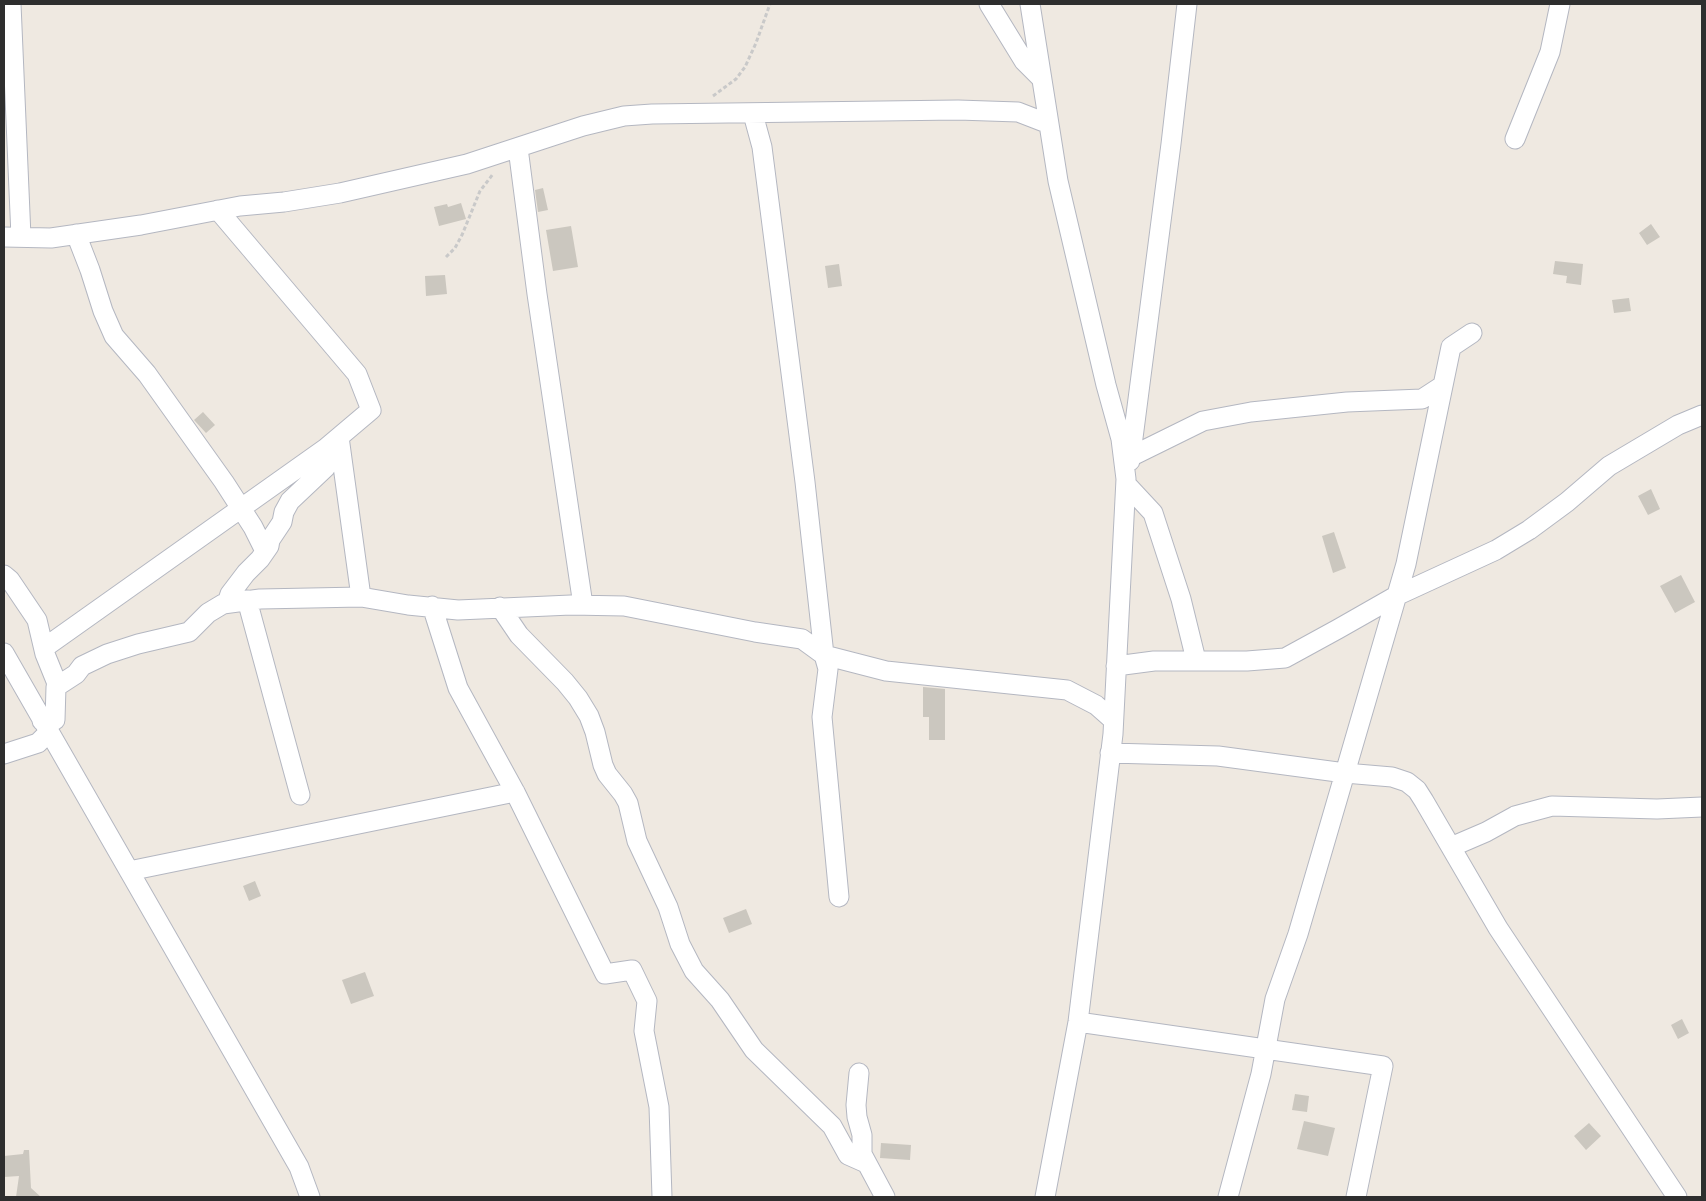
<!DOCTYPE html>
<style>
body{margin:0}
#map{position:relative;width:1706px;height:1201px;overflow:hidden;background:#efe9e1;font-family:Figtree,sans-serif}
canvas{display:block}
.frame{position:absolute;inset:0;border:5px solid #2e2e2e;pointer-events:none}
</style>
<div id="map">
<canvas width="1706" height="1201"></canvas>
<div class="frame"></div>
</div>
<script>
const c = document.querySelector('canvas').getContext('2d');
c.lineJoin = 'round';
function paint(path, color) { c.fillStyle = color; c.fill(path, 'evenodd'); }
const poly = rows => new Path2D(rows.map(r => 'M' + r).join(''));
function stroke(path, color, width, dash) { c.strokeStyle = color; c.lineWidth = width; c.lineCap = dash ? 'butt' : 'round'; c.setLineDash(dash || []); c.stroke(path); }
const building = poly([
 [543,188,548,210,538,212,535,190],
 [461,203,466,219,439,226,434,207,447,204,448,207],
 [1651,224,1660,237,1647,245,1639,233],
 [571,226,578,267,553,271,546,230],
 [1555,261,1583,264,1581,285,1566,283,1567,276,1553,274],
 [839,264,842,286,828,288,825,266],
 [445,275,447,294,426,296,425,276],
 [1629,298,1631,311,1614,313,1612,300],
 [203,412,215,425,206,433,194,420],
 [1651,489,1660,509,1648,515,1638,496],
 [1334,532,1346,568,1333,573,1322,536],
 [1681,575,1695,602,1675,613,1660,586],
 [923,687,945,689,945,740,929,740,929,717,923,717],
 [255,881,261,896,249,901,243,886],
 [746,909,752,924,729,933,723,918],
 [365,972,374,996,351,1004,342,980],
 [1682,1019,1689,1033,1678,1039,1671,1025],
 [1295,1094,1309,1096,1307,1112,1292,1110],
 [1304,1121,1335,1128,1328,1156,1297,1149],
 [1589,1123,1601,1136,1586,1150,1574,1136],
 [881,1143,911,1145,910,1160,880,1158],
 [24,1150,29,1150,31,1188,41,1197,16,1197,19,1176,4,1177,4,1156,23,1154]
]);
const path = poly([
 [713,96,736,79,745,67,756,43,770,4],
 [446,257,455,248,462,235,480,191,493,174]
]);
const minor = poly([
 [11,4,21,237],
 [989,4,1024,61,1042,79],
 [1030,4,1058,181,1106,385,1121,439,1126,479,1113,734,1078,1022,1045,1197],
 [753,114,762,147,805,482,824,655,828,669,822,717,839,897],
 [1515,139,1550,52,1560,4],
 [518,148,537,294,583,605],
 [76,234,90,270,103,311,114,336,147,374,224,482,253,527,265,551],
 [4,237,51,238,141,225,240,206,284,202,340,193,467,164,583,126,624,116,652,114,958,110,1018,112,1049,124],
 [339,437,361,597],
 [1130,457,1203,421,1251,412,1347,402,1422,399,1442,386],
 [1130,461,1171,144,1187,4],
 [1126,484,1153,513,1181,599,1196,660],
 [4,575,10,580,37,620,45,654,58,686],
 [247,600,300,795],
 [227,603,230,594,246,573,260,559,269,546,270,540,282,522,284,512,290,501,326,467,328,454,326,448],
 [432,606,458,688,515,792,605,974,632,970,647,1001,644,1031,659,1107,662,1197],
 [500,607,519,635,565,682,578,698,589,716,595,732,603,765,607,774,623,794,628,803,637,841,668,907,680,944,694,971,720,1000,754,1050,832,1126,848,1155,866,1163],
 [44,648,326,448,371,410,357,374,218,210],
 [4,653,299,1167,310,1197],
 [1116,666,1154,661,1247,661,1285,658,1338,629,1396,596,1496,550,1529,530,1567,502,1609,466,1678,425,1702,415],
 [42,721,55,720,56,687,76,674,82,666,107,654,138,644,189,632,208,613,223,604,260,599,361,597,408,605,458,610,571,605,624,606,755,632,802,639,824,655,886,671,1067,690,1096,705,1113,720],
 [1110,753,1218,756,1345,773,1392,777,1407,782,1417,790,1424,801,1498,928,1677,1197],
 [4,754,38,743,49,732],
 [1451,847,1486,832,1515,816,1552,806,1657,809,1702,807],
 [129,871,515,792],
 [1078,1022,1383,1066,1356,1197],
 [859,1073,856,1105,857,1117,862,1135,862,1154,885,1197],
 [1228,1197,1261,1074,1275,999,1298,934,1406,564,1451,347,1472,333]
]);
paint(building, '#cbc7bf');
stroke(minor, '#b4b7c1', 21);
stroke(path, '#c9c9c9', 3, [4, 2.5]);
stroke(minor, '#fff', 19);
</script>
